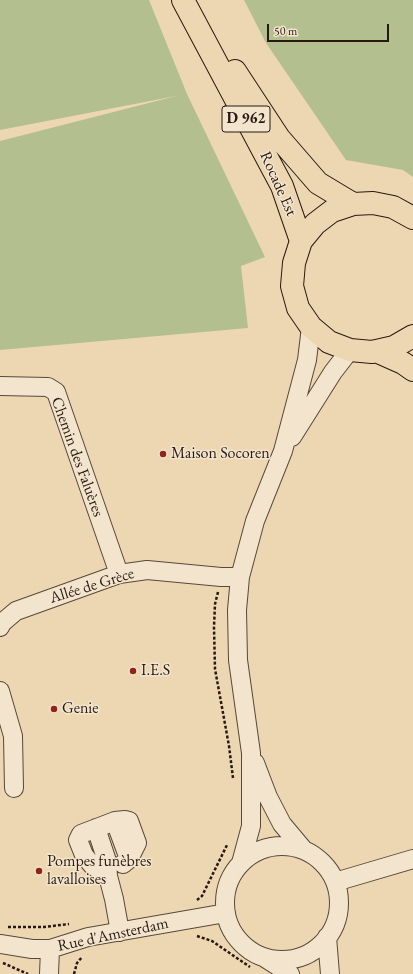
<!DOCTYPE html>
<meta charset="utf-8">
<style>
body{margin:0}
#map{position:relative;width:413px;height:974px;overflow:hidden;background:#edd7b2;font-family:"EB Garamond",serif}
canvas{display:block}
.scale{position:absolute;left:267px;top:24px;width:122px;height:18px;box-sizing:border-box;border:2px solid #271911;border-top:0;padding-left:5px;font-size:12px;line-height:14px;white-space:nowrap;color:#271911;-webkit-text-stroke:3px #f3e5cd;paint-order:stroke}
</style>
<div id="map">
<canvas width="413" height="974"></canvas>
<div class="scale">50 m</div>
</div>
<script>
const c = document.querySelector('canvas').getContext('2d');
c.lineJoin = 'round';
function paint(path, color) { c.fillStyle = color; c.fill(path, 'evenodd'); }
const poly = rows => new Path2D(rows.map(r => 'M' + r).join(''));
function stroke(path, color, width, dash) { c.strokeStyle = color; c.lineWidth = width; c.lineCap = dash ? 'butt' : 'round'; c.setLineDash(dash || []); c.stroke(path); }
function write(font, color, halo, rows, align = 'center') {
  c.font = font + ' "EB Garamond",serif'; c.lineWidth = 3; c.setLineDash([]); c.textBaseline = 'middle'; c.strokeStyle = halo; c.fillStyle = color; for (const [text, x, y, turn = 0] of rows) {
    c.save(); c.translate(x, y); c.rotate((+turn || 0) * Math.PI / 180); c.textAlign = isNaN(turn) ? turn : align; if (halo) c.strokeText(text, 0, 0); c.fillText(text, 0, 0); c.restore();
  }
}
const green = poly([
 [0,0,149,0,187,94,265,257,241,266,248,328,0,350,0,141,176,96,0,130],
 [244,0,413,0,413,177,403,170,346,160,266,43]
]);
const path = poly([
 [218,592,215,604,214,627,215,669,229,746,233,778],
 [197,900,202,896,227,845],
 [8,927,44,927,69,924],
 [197,936,212,941,250,967],
 [3,963,28,974],
 [74,974,77,963,82,957]
]);
const minor = poly([
 [0,386,48,387,56,392,119,574],
 [292,437,333,372,350,350],
 [0,627,2,623,16,611,119,574,147,570,221,577,240,577],
 [0,691,13,736,14,788],
 [255,763,268,797,282,824,303,849],
 [115,821,129,859,123,864],
 [96,828,107,861,108,876,114,899,120,932],
 '225 903a57 57 0 1 1 114 0a57 57 0 1 1-114 0Z',
 [241,863,251,826,251,753,238,660,237,610,240,577,255,521,283,451,307,360,311,327],
 [108,876,92,865,84,855,78,840,81,834,115,821,125,820,129,821,137,843,129,859],
 [335,882,413,859],
 [327,937,330,974],
 [0,944,32,949,50,949,88,937,226,913],
 [265,958,290,974],
 [49,974,50,949]
]);
const major = poly([
 [183,0,282,186,301,241],
 [235,71,279,138,318,183,353,204],
 [413,218,393,207,373,203,353,204,332,211,315,224,301,241,294,263,292,286,298,308,311,327,329,342,350,350,372,352,394,347,413,336],
 [376,351,403,363,413,370]
]);
const markers = [
 [163,454,4,"#8f2418"],
 [133,671,4,"#8f2418"],
 [54,709,4,"#8f2418"],
 [39,871,4,"#8f2418"]
];
const shields = [
 [246,119,48]
];
const shieldNames = [
 ["D 962",246,119]
];
const streetNames = [
 ["Rocade Est",278,184,66],
 ["Chemin des Faluères",77,457,70],
 ["Allée de Grèce",92,586,-17],
 ["Rue d'Amsterdam",113,935,-12]
];
const poiNames = [
 ["Maison Socoren",171,454],
 ["I.E.S",141,671],
 ["Genie",62,709],
 ["Pompes funèbres",47,862],
 ["lavalloises",47,880]
];
paint(green, '#b4bf8f');
stroke(minor, '#584839', 20);
stroke(major, '#271911', 24);
stroke(path, '#271911', 2.5, [3, 2]);
stroke(minor, '#f3e5cd', 18);
stroke(major, '#edd7b2', 22);
for (const [x, y, r, color] of markers) { const dot = new Path2D(); dot.arc(x, y, r, 0, 2 * Math.PI); c.fillStyle = color; c.fill(dot); stroke(dot, '#f3e5cd', 1.5); }
for (const [x, y, w] of shields) { const box = new Path2D(); box.roundRect(x - w / 2, y - 13, w, 26, 3); c.fillStyle = '#f3e5cd'; c.fill(box); stroke(box, '#271911', 1); }
write('bold 15px', '#271911', null, shieldNames);
write('16px', '#271911', '#f3e5cd', streetNames);
write('16px', '#271911', '#f3e5cd', poiNames, 'left');
</script>
